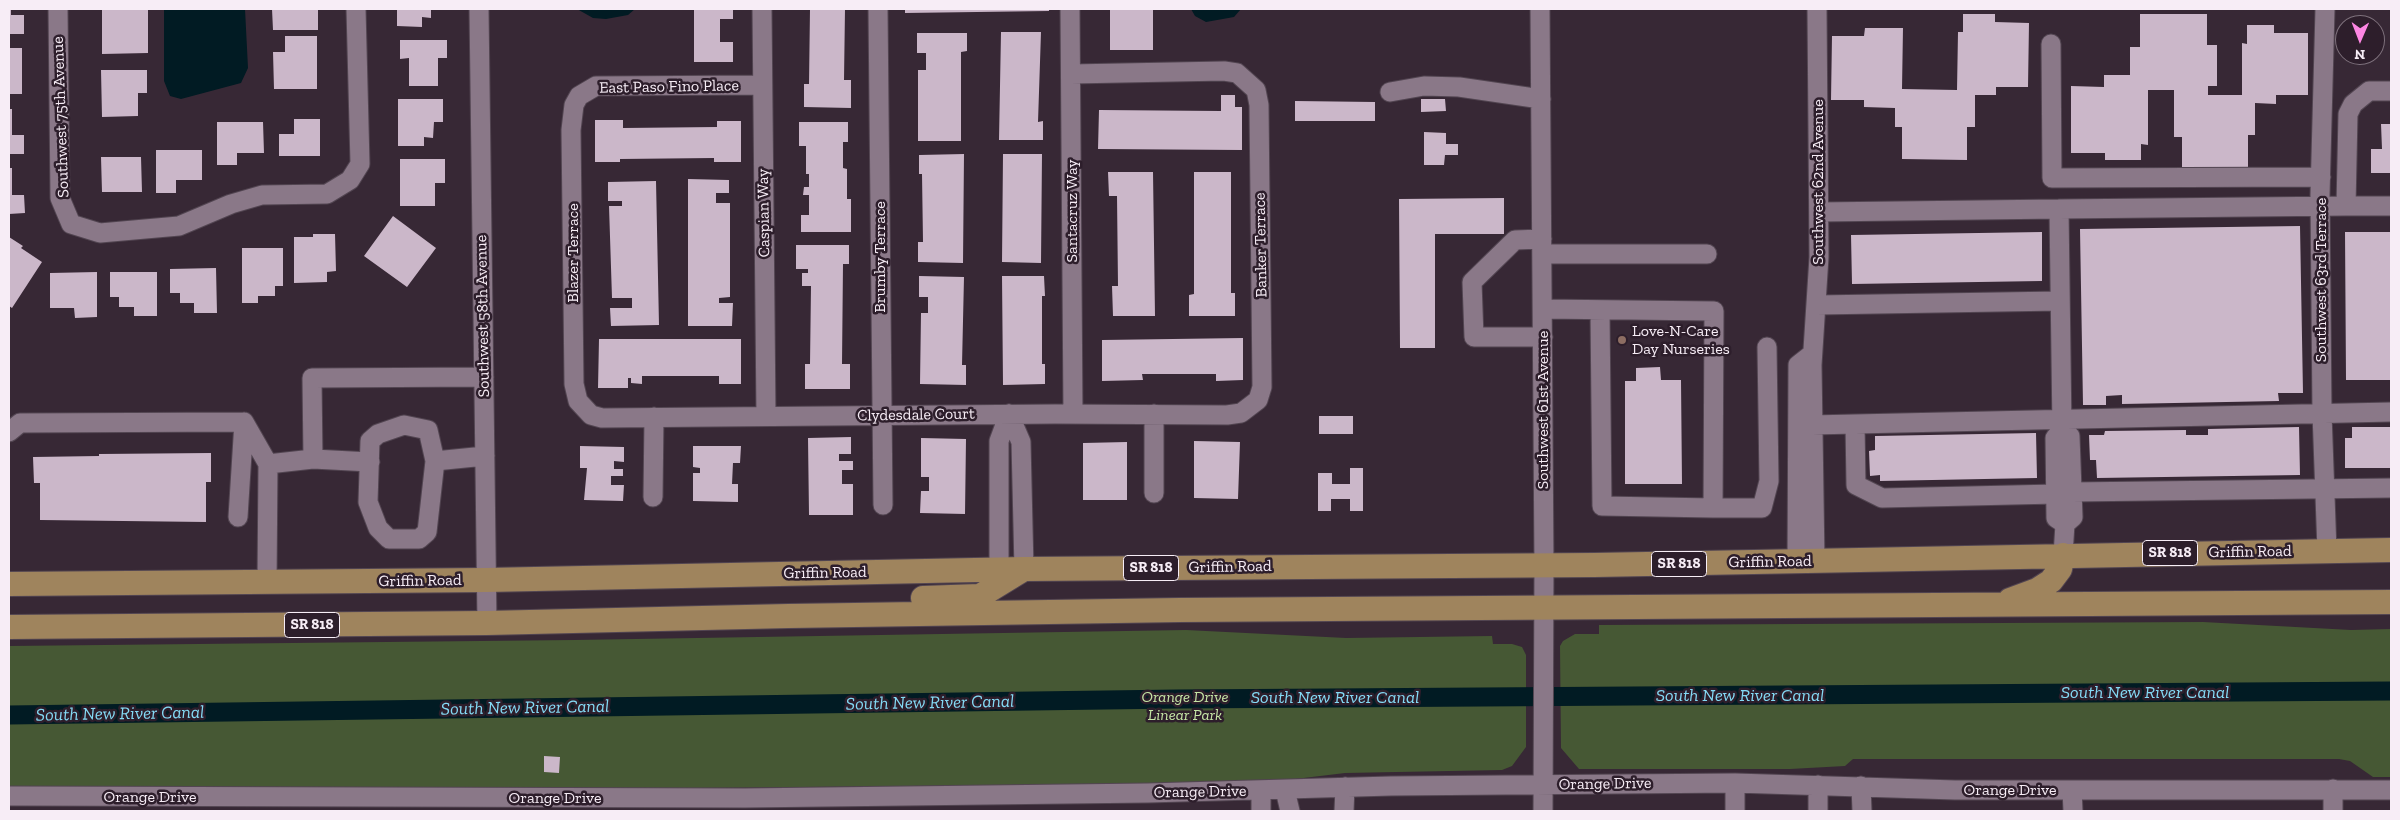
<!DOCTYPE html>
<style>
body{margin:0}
#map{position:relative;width:2400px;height:820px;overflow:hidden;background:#372835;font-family:"Zilla Slab",serif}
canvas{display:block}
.frame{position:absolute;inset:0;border:10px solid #f7edf6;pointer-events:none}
.north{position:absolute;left:2335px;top:15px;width:50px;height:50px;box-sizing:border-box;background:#2d1e2b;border:1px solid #7e717c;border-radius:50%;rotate:181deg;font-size:14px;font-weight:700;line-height:20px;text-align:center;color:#f7edf6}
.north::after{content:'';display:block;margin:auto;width:18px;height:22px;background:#fd86e3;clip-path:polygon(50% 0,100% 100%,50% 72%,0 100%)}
</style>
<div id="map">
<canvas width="2400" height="820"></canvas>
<div class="frame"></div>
<div class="north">N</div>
</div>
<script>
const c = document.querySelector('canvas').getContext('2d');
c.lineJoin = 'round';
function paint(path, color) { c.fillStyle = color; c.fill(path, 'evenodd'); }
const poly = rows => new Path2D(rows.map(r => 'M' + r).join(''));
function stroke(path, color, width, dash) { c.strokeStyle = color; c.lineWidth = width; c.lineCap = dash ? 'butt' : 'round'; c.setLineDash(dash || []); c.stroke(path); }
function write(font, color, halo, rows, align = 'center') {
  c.font = font + ' "Zilla Slab",serif'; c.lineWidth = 5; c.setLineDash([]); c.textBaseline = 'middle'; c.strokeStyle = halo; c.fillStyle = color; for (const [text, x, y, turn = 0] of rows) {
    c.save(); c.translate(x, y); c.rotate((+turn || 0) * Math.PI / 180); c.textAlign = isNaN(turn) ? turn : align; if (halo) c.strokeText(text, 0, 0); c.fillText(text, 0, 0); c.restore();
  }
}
const green = poly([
 [2203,622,2351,630,2391,629,2391,777,2373,777,2350,761,2339,759,1853,759,1845,766,1790,769,1579,769,1561,748,1560,646,1563,641,1575,634,1599,634,1599,625],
 [1186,630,1346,638,1492,636,1493,644,1512,644,1522,647,1526,655,1526,747,1512,766,1502,770,1345,773,1287,780,1235,783,591,789,9,789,9,646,574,640]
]);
const water = poly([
 [164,9,245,9,248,68,241,83,181,99,170,96,164,81],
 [577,9,576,9,635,9,628,15,606,19,593,18],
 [1191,9,1241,9,1234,17,1206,22,1195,16]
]);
const canal = poly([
 [9,715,1178,699,2391,691]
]);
const building = poly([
 [9,9,11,9,11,15,24,15,24,34,9,34],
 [102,9,148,9,148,53,102,54],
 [272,9,318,9,318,30,273,30],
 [397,9,431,9,431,18,422,17,422,27,397,26],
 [694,9,733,9,733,19,720,19,720,42,733,42,733,62,694,62],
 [810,9,845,9,844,80,851,80,851,108,804,107,804,84,809,84],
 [905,9,1049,9,1049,11,905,13],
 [1110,9,1153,9,1153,50,1110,50],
 [1963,14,1995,14,1995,22,2029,23,2028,87,1996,87,1996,95,1975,95,1975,127,1967,127,1967,160,1902,159,1902,127,1895,127,1895,108,1864,107,1864,100,1831,100,1832,36,1864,36,1865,28,1903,28,1902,89,1957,90,1958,32,1963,32],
 [2140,14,2207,14,2207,45,2217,45,2217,86,2208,86,2208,95,2242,95,2242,43,2247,44,2247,25,2274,25,2274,33,2308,33,2308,95,2276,95,2276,104,2255,103,2255,135,2248,135,2248,169,2182,169,2182,137,2174,137,2174,90,2148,90,2148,145,2141,144,2141,160,2105,160,2105,153,2071,153,2071,86,2104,87,2104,75,2130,75,2130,47,2140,47],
 [1001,32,1041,32,1038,122,1043,121,1043,140,999,140],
 [917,33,967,33,967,51,961,52,961,141,918,141,918,70,926,70,926,53,917,53],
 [285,36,317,36,317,89,274,89,273,52,285,52],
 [400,40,447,40,447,58,438,58,438,86,409,86,409,58,400,59],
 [9,48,22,48,22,94,9,94],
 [101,70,147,70,147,93,138,93,138,116,102,117],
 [1221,95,1235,95,1235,107,1242,107,1242,150,1098,149,1099,110,1221,111],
 [398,99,443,99,443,122,434,122,433,138,424,137,424,146,398,146],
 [1421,99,1445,99,1446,111,1421,112],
 [1295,101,1375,102,1375,121,1295,121],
 [9,109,12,109,12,135,24,135,24,154,9,154],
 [294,119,320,119,320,156,279,156,279,134,294,134],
 [595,120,623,120,623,128,717,127,717,121,741,121,741,162,714,162,714,158,620,159,620,162,595,162],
 [217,122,263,122,264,153,237,153,237,165,217,165],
 [799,122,848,122,848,142,843,142,843,168,847,169,847,199,851,199,851,232,801,232,801,215,809,215,809,195,803,195,804,187,809,187,809,174,806,174,806,146,799,146],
 [2381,124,2391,124,2391,173,2371,173,2371,149,2382,149],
 [1424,132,1446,133,1446,144,1458,144,1458,155,1445,155,1444,165,1424,165],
 [156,150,202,150,202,180,176,180,176,193,156,193],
 [964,154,963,263,918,262,918,242,923,242,922,174,919,174,919,155],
 [1003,154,1042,154,1041,263,1002,262],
 [101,157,141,157,142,192,102,192],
 [400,159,445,159,445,183,435,183,435,206,400,206],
 [9,168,12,168,12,195,24,195,25,213,9,214],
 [1108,172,1153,172,1155,316,1113,316,1112,286,1118,286,1117,196,1109,196],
 [1194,172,1231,172,1231,293,1235,293,1235,316,1189,316,1189,295,1194,294],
 [688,179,729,180,729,193,716,193,716,203,730,203,730,297,719,298,719,303,733,303,732,326,688,326],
 [656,181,659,325,611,326,610,308,632,308,632,298,612,298,609,206,622,206,622,201,608,201,608,182],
 [1504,198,1504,234,1435,234,1435,348,1400,348,1399,199],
 [393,216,436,248,407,287,364,256],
 [2300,226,2303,393,2278,393,2279,401,2122,404,2122,395,2106,396,2106,405,2083,405,2080,229],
 [2042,232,2042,281,1852,284,1851,235],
 [2345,232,2391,232,2391,380,2346,380],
 [313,234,335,234,336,271,327,272,327,282,294,283,294,237,313,237],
 [9,237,23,246,21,248,42,262,12,308,9,306],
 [796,245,849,245,849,264,843,264,842,364,850,364,850,389,805,389,805,364,810,364,811,286,802,286,802,273,808,273,808,269,796,269],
 [242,248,283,248,283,286,275,286,275,296,258,296,258,303,242,303],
 [216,268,217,313,194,313,194,303,180,303,180,293,170,293,170,269],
 [97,272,97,317,75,318,74,308,50,308,50,273],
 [110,272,157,272,157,316,134,316,134,307,119,307,119,297,110,297],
 [919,276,964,277,962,365,966,365,966,385,920,384,921,313,928,313,928,297,919,297],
 [1002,276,1044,276,1045,296,1042,296,1042,364,1045,364,1045,384,1003,385],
 [1243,338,1243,380,1216,381,1216,374,1142,374,1143,380,1102,381,1102,340],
 [599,339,741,339,741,384,719,384,719,376,642,376,642,384,631,383,631,378,628,378,628,388,598,388],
 [1660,367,1661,380,1681,380,1682,484,1625,484,1625,381,1636,381,1636,368],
 [1319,416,1353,416,1353,434,1319,434],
 [2299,427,2300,475,2097,478,2096,460,2090,460,2089,435,2104,435,2105,431,2186,430,2186,435,2208,435,2208,429],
 [2352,427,2391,427,2391,468,2345,468,2345,438,2352,438],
 [2036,433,2037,478,1880,481,1880,475,1870,476,1869,451,1875,450,1875,436],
 [851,437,851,454,839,454,839,461,853,461,853,470,842,470,842,484,853,484,853,515,809,515,808,438],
 [921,438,966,439,965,514,920,513,921,491,929,491,929,477,921,477],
 [1194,441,1240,442,1238,499,1194,498],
 [1127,442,1127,500,1083,500,1083,443],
 [580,446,624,447,624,462,614,461,614,469,623,469,623,476,611,476,611,485,624,485,623,501,584,500,587,468,580,468],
 [693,446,741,446,740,463,733,463,732,484,738,484,738,502,693,501,693,473,700,473,700,468,693,467],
 [211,453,211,482,206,482,206,522,40,520,40,483,34,483,33,457,99,456,99,454],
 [1350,468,1363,468,1363,511,1350,511,1350,499,1331,499,1331,511,1318,511,1318,473,1332,473,1332,484,1350,484],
 [544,756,560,757,559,773,544,772]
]);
const minor = poly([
 [58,9,60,198,71,224,100,233,179,226,231,204,262,195,327,194,350,180,360,164,356,9],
 [479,9,487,623],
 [762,9,766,416],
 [878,9,883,505],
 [1070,9,1073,414],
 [1540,9,1544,565,1543,811],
 [2325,9,2320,195,2322,413,2327,551],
 [2051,44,2052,178,2321,177],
 [762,85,596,86,579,96,574,105,571,130,574,384,578,401,591,415,602,418,1055,414,1227,415,1241,413,1258,400,1262,387,1259,105,1256,90,1237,73,1224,71,1071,74],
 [1390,92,1424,86,1459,87,1541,99],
 [2346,206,2391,206],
 [1819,212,2059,209],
 [1542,239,1515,240,1472,282,1474,337,1543,337],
 [1542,254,1707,254],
 [1817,305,2060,301],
 [1543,309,1714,311,1713,508,1602,506,1600,311],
 [1009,414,1021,442,1024,569],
 [1154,414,1154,493],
 [1812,425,1855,424],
 [2062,430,2070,436,2073,517,2065,524,2063,555],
 [9,432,20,423,244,422,268,464,267,582],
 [313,459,370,462],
 [435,461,428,430,404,425,378,434,370,441,368,502,378,528,389,539,419,539,427,532,435,461,485,456],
 [268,464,313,459,312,378,484,377],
 [2072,492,2391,488],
 [2056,494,1882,498,1856,485,1855,424,2391,412],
 [653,497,654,417],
 [1713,508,1762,508,1769,481,1767,347],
 [238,517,244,422],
 [2065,524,2056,518,2055,438,2062,430,2059,209,2346,206,2348,114,2353,104,2369,91,2391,91],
 [1797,562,1798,365,1812,354],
 [1815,562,1812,365,1819,257,1817,9],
 [999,570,999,441,1009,414],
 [1735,783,1735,811],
 [1818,785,1818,811],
 [1861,786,1862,811],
 [2333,789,2333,811],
 [1285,790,1290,811],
 [2072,790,2073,811],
 [1261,791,1261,811],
 [9,796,745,798,1148,793,1391,786,1735,783,1955,790,2391,790],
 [1344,811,1345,787]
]);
const major = poly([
 [9,584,486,580,1024,569,1594,565,2391,550],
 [923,598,980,596,1024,569],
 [2010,600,2037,590,2051,581,2060,569,2063,555],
 [9,627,487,623,789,616,1180,610,2391,602]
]);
const markers = [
 [1622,340,5,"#8d6e63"]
];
const shields = [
 [2170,553,55],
 [1679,564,55],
 [1151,568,55],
 [312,625,55]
];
const shieldNames = [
 ["SR 818",2170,553],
 ["SR 818",1679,564],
 ["SR 818",1151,568],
 ["SR 818",312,625]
];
const streetNames = [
 ["East Paso Fino Place",669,87,-1],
 ["Southwest 75th Avenue",61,117,-92],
 ["Southwest 62nd Avenue",1818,182,-90],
 ["Santacruz Way",1072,211,-90],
 ["Caspian Way",764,213,-91],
 ["Banker Terrace",1261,245,-91],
 ["Blazer Terrace",573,253,-90],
 ["Brumby Terrace",880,257,-90],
 ["Southwest 63rd Terrace",2321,280,-90],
 ["Southwest 58th Avenue",483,316,-91],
 ["Southwest 61st Avenue",1543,410,-90],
 ["Clydesdale Court",916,415,-1],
 ["Griffin Road",2250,552,-1],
 ["Griffin Road",1770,562,-1],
 ["Griffin Road",1230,567,-1],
 ["Griffin Road",825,573,-1],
 ["Griffin Road",420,581,-1],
 ["Orange Drive",1605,784,-1],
 ["Orange Drive",2010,790],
 ["Orange Drive",1200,792,-1],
 ["Orange Drive",150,797],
 ["Orange Drive",555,798]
];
const poiNames = [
 ["Love-N-Care",1632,331],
 ["Day Nurseries",1632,349]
];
const parkNames = [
 ["Orange Drive",1185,697],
 ["Linear Park",1185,715]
];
const waterNames = [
 ["South New River Canal",2145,693],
 ["South New River Canal",1740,696],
 ["South New River Canal",1335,698],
 ["South New River Canal",930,703,-1],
 ["South New River Canal",525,708,-1],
 ["South New River Canal",120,714,-1]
];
paint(green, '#465834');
paint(water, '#011b23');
stroke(canal, '#011b23', 19);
paint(building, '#cbb7c9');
stroke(minor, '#524551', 21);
stroke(major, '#524551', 26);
stroke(minor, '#8a7888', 19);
stroke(major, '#9f845d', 24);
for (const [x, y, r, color] of markers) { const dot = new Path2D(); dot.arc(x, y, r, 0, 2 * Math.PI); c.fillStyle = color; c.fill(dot); stroke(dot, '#2d1e2b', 2); }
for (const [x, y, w] of shields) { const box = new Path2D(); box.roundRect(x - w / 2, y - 12.5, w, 25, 4); c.fillStyle = '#2d1e2b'; c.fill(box); stroke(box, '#f7edf6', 1); }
write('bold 15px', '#f7edf6', null, shieldNames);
write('16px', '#f7edf6', '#2d1e2b', streetNames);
write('16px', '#f7edf6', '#2d1e2b', poiNames, 'left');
write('italic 16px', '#c6e6a6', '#2d1e2b', parkNames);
write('italic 18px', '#84daf5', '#2d1e2b', waterNames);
</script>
